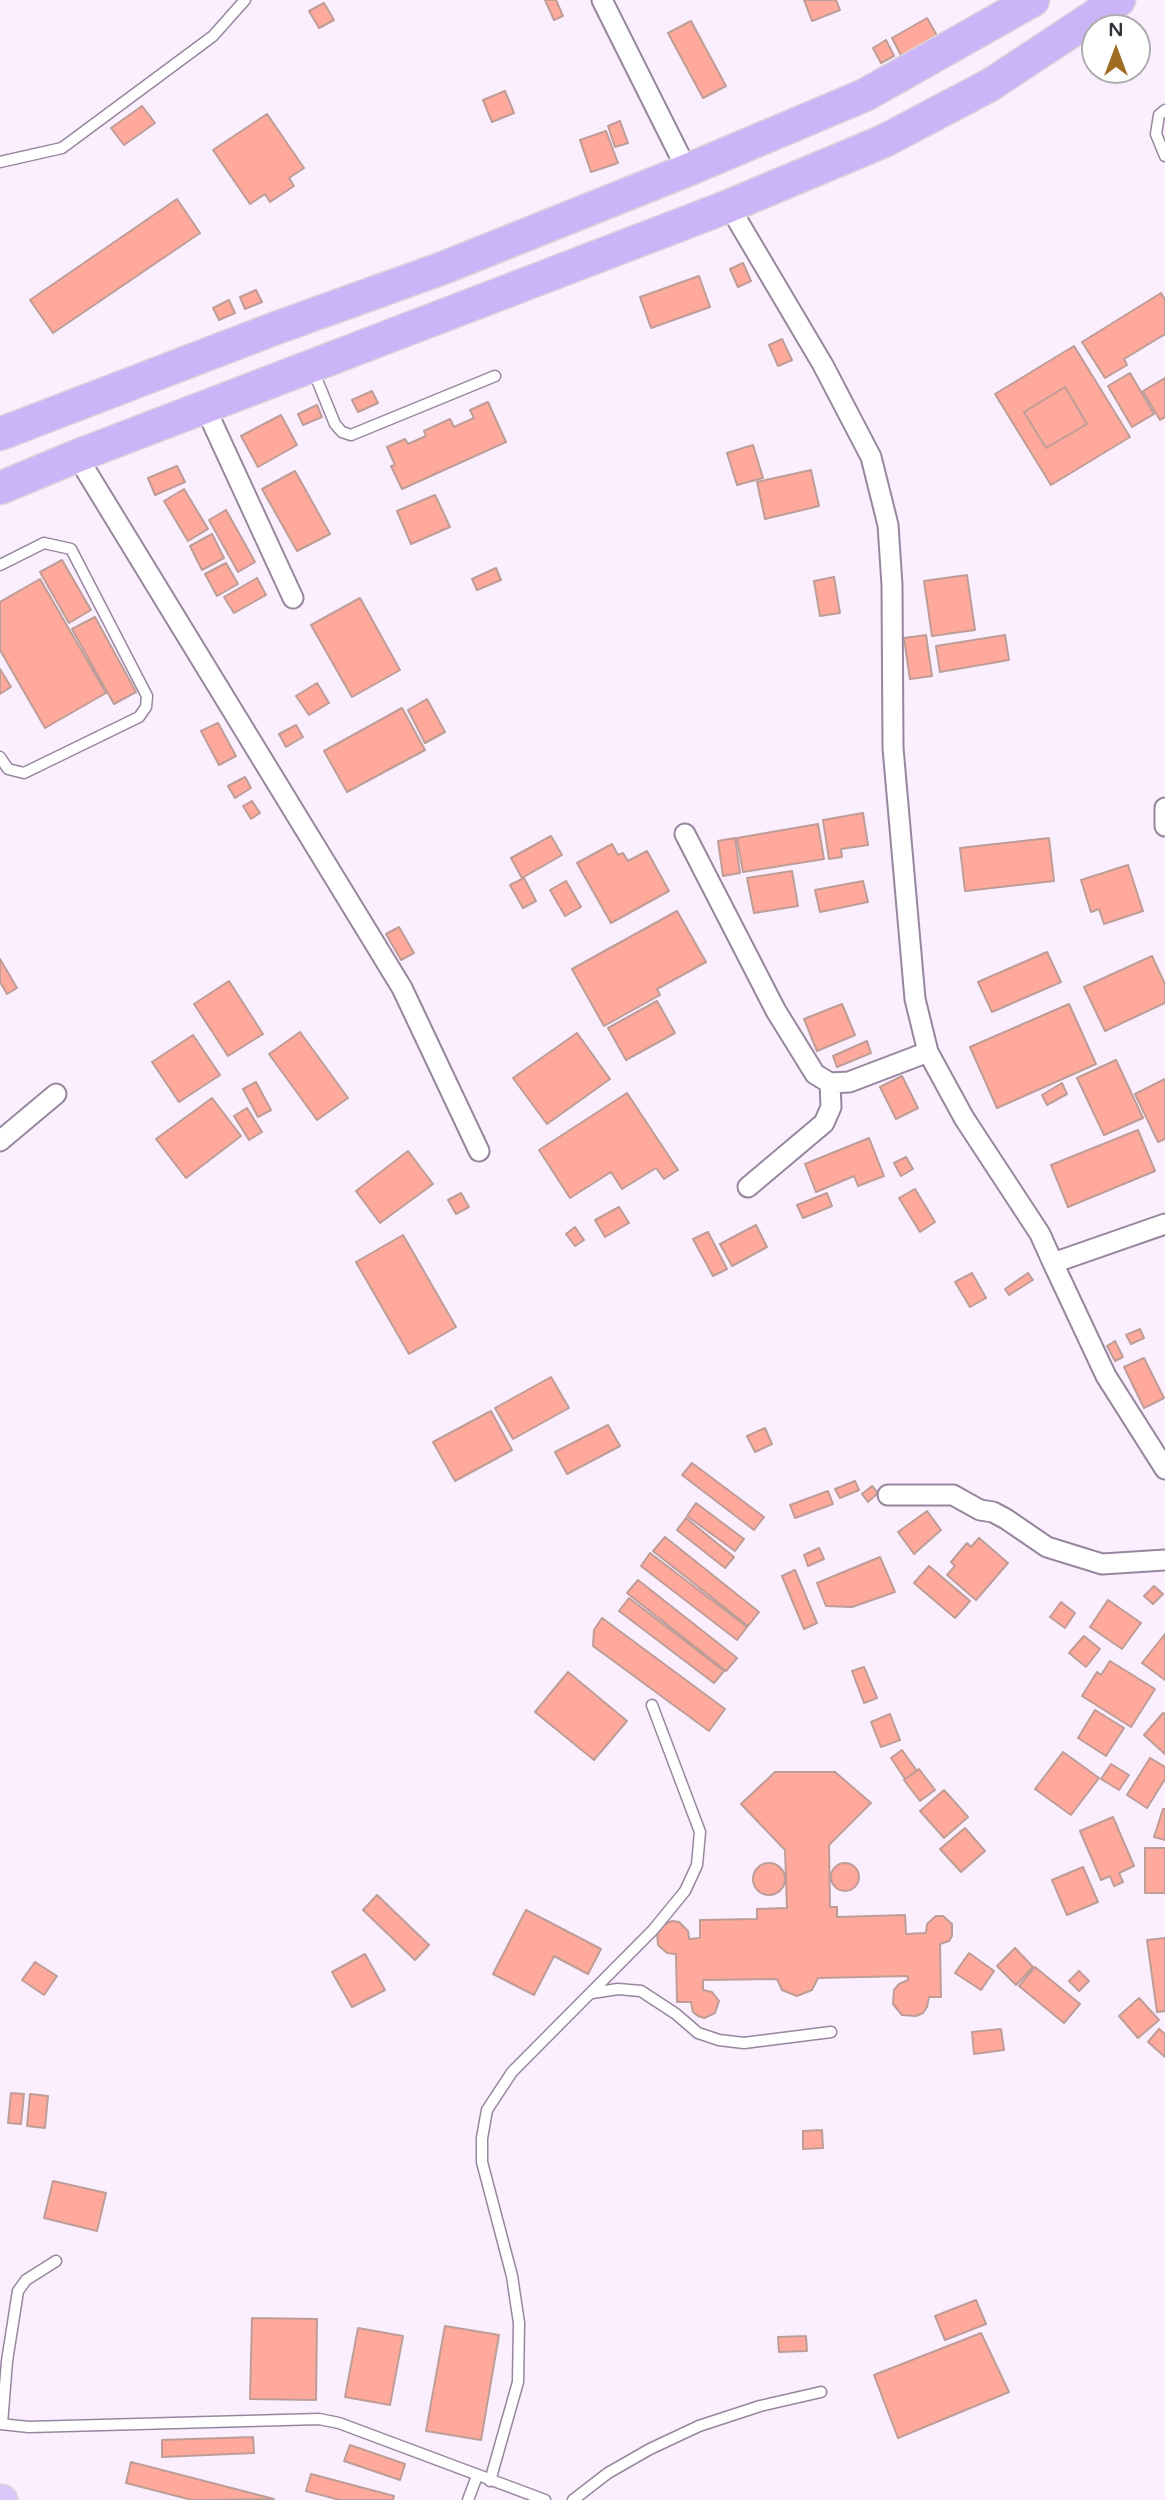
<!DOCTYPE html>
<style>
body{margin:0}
#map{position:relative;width:1165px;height:2500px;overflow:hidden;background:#faeeff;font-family:"Varela Round",sans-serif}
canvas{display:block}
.north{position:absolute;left:1081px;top:14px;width:70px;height:70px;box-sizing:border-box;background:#fff;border:2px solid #afacb0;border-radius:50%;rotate:0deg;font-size:19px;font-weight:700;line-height:28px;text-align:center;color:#37303a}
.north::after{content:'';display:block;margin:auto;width:24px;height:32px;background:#9f6b22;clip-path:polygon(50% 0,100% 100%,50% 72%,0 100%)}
</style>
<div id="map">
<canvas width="1165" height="2500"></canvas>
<div class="north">N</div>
</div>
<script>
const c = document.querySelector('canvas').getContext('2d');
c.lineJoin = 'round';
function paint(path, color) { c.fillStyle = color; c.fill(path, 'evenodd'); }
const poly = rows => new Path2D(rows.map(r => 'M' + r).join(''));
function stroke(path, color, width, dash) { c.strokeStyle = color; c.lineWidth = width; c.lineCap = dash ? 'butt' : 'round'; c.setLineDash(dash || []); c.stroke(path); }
const building = poly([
 [545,0,556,0,563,16,554,20,545,0],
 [804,0,836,0,840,10,812,21,804,0],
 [324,3,334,20,319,28,309,11,324,3],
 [927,18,939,39,903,59,892,38,927,18],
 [691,21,726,86,703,98,668,33,691,21],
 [886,40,894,56,881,63,873,48,886,40],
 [505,91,514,113,492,122,483,100,505,91],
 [142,106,155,123,124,145,111,128,142,106],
 [267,114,304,168,289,178,294,186,270,202,265,194,250,204,213,150,267,114],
 [620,121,628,143,615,147,608,126,620,121],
 [606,131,618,163,591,172,580,140,606,131],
 [177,199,200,233,53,333,30,300,177,199],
 [743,263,751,281,738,287,730,269,743,263],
 [699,276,710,307,651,328,640,297,699,276],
 [256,290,262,302,245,309,240,297,256,290],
 [1161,293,1165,300,1165,334,1124,359,1127,365,1105,378,1082,342,1161,293],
 [229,300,235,313,219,320,213,308,229,300],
 [782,339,792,360,778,366,769,345,782,339],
 [1074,346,1130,437,1051,485,995,394,1074,346],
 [1065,387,1087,424,1046,448,1024,412,1065,387],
 [1130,373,1154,414,1132,427,1108,386,1130,373],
 [1165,378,1165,417,1160,420,1143,391,1165,378],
 [1065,387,1087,424,1046,448,1024,412,1065,387],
 [372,391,378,403,358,412,352,400,372,391],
 [488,402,506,442,402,489,391,466,395,465,387,447,405,439,408,444,426,436,424,431,450,419,454,427,474,418,470,410,488,402],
 [317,405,322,417,303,425,298,414,317,405],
 [281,415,297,445,258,467,241,436,281,415],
 [753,445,763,478,737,485,727,453,753,445],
 [177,466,185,482,155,495,148,478,177,466],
 [811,470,819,506,765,519,757,482,811,470],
 [295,471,330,534,297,551,262,489,295,471],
 [184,489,208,529,188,541,164,501,184,489],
 [435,495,450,527,411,544,397,511,435,495],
 [226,510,255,562,238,572,209,520,226,510],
 [212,534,224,558,202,570,190,546,212,534],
 [62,560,91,610,69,623,40,572,62,560],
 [226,563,238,584,217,596,205,574,226,563],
 [496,568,501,580,477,590,472,579,496,568],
 [967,575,975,630,932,636,924,581,967,575],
 [834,577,840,613,820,616,814,581,834,577],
 [257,578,266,595,234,613,224,597,257,578],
 [40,579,106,693,45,728,0,650,0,602,40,579],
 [360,598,400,670,352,697,311,625,360,598],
 [95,617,136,692,114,704,72,629,95,617],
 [926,635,932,676,910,679,904,638,926,635],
 [1005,635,1009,660,940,672,936,646,1005,635],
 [0,669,11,687,0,694,0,669],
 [317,683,329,703,309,715,296,696,317,683],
 [427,699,445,732,425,743,408,710,427,699],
 [402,708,425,750,347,792,324,751,402,708],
 [218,723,236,756,219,765,201,731,218,723],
 [296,725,303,737,286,747,279,734,296,725],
 [245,777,251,788,235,798,228,786,245,777],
 [252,801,260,813,251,819,243,806,252,801],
 [863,813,868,845,841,849,842,857,829,859,823,820,863,813],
 [818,824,824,859,743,872,737,838,818,824],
 [551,836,562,855,522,878,511,858,551,836],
 [735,838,740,873,723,876,718,841,735,838],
 [1049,838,1054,881,965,891,960,848,1049,838],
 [612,844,618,855,623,853,628,861,647,851,669,891,611,923,577,863,612,844],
 [1128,865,1143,911,1104,924,1099,909,1091,912,1081,880,1128,865],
 [792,871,798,906,754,913,747,878,792,871],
 [524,878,536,901,523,908,510,885,524,878],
 [566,881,581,907,565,916,550,890,566,881],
 [863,881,868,902,820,912,815,890,863,881],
 [677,911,706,962,657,989,660,995,604,1026,572,969,677,911],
 [399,927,414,953,401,960,386,934,399,927],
 [1047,952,1061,982,992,1012,978,982,1047,952],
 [1152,956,1165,984,1165,1003,1105,1031,1084,987,1152,956],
 [0,959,17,988,7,994,0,982,0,959],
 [229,981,263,1034,228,1056,194,1004,229,981],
 [657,1001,675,1033,626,1060,608,1028,657,1001],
 [842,1004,855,1035,817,1051,804,1019,842,1004],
 [1069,1004,1096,1064,997,1108,970,1047,1069,1004],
 [300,1032,348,1098,317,1120,269,1054,300,1032],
 [577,1033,610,1079,547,1124,513,1078,577,1033],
 [193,1035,220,1075,179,1102,152,1062,193,1035],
 [867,1041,871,1053,837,1067,833,1056,867,1041],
 [1116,1060,1143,1118,1104,1135,1077,1078,1116,1060],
 [902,1076,918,1108,896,1119,880,1087,902,1076],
 [1165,1079,1165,1139,1158,1142,1135,1094,1165,1079],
 [256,1082,271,1110,258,1117,243,1089,256,1082],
 [1062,1083,1067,1094,1047,1105,1042,1095,1062,1083],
 [627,1093,678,1170,664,1179,656,1168,622,1189,611,1172,570,1198,539,1150,627,1093],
 [212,1098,241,1136,186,1178,156,1139,212,1098],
 [247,1108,262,1132,249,1140,234,1116,247,1108],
 [1138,1130,1155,1171,1068,1207,1051,1165,1138,1130],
 [869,1138,884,1176,858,1186,854,1176,816,1192,805,1164,869,1138],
 [408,1151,433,1184,380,1223,356,1191,408,1151],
 [906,1157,913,1169,901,1176,894,1163,906,1157],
 [915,1189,935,1222,920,1232,899,1198,915,1189],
 [461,1193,469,1207,456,1214,448,1200,461,1193],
 [827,1193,832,1206,803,1218,797,1205,827,1193],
 [619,1207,629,1223,605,1237,595,1220,619,1207],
 [756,1225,767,1247,732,1266,720,1244,756,1225],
 [575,1227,584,1240,575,1246,566,1234,575,1227],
 [708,1232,727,1269,713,1276,693,1239,708,1232],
 [403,1235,456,1327,409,1354,356,1262,403,1235],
 [972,1273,986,1298,970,1307,955,1282,972,1273],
 [1028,1273,1033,1280,1009,1295,1005,1289,1028,1273],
 [1140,1329,1144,1338,1131,1344,1126,1335,1140,1329],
 [1115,1341,1123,1357,1115,1361,1107,1346,1115,1341],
 [1144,1358,1164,1398,1144,1408,1124,1367,1144,1358],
 [551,1377,569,1408,513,1439,495,1408,551,1377],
 [491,1411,512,1450,455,1481,433,1442,491,1411],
 [608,1425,620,1446,567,1474,555,1452,608,1425],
 [765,1428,772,1444,755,1452,747,1436,765,1428],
 [692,1463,764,1517,754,1530,682,1475,692,1463],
 [855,1481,859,1490,840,1498,835,1489,855,1481],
 [872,1486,878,1493,868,1502,862,1494,872,1486],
 [828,1491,833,1504,795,1518,790,1505,828,1491],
 [696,1503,744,1539,735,1551,687,1516,696,1503],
 [927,1511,941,1530,914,1554,898,1532,927,1511],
 [686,1518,734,1557,725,1568,677,1530,686,1518],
 [665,1537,759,1612,748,1626,653,1551,665,1537],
 [979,1538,1008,1563,976,1600,947,1575,955,1566,951,1562,967,1543,971,1547,979,1538],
 [819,1548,824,1559,808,1566,804,1555,819,1548],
 [650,1553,747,1627,737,1640,641,1566,650,1553],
 [880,1557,895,1592,852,1607,826,1606,817,1583,880,1557],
 [929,1566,970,1601,955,1618,914,1583,929,1566],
 [795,1570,817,1623,804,1629,782,1576,795,1570],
 [638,1580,737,1658,726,1671,627,1593,638,1580],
 [1154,1586,1163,1594,1153,1604,1144,1596,1154,1586],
 [629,1598,724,1671,714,1683,619,1611,629,1598],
 [1108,1600,1141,1623,1122,1649,1090,1627,1108,1600],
 [1061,1602,1075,1613,1065,1628,1050,1617,1061,1602],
 [602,1618,725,1709,709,1731,593,1646,594,1630,602,1618],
 [1165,1634,1165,1680,1142,1663,1165,1634],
 [1084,1636,1100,1649,1086,1667,1069,1653,1084,1636],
 [1110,1661,1155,1689,1131,1727,1082,1696,1097,1672,1101,1675,1110,1661],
 [864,1667,877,1698,864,1703,852,1671,864,1667],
 [568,1672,627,1721,594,1760,535,1712,568,1672],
 [1095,1710,1124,1728,1106,1756,1078,1738,1095,1710],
 [1163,1713,1165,1714,1165,1754,1144,1735,1163,1713],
 [890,1714,900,1740,881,1747,871,1722,890,1714],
 [902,1750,917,1771,905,1779,891,1758,902,1750],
 [1063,1752,1099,1778,1071,1815,1035,1789,1063,1752],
 [1150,1758,1165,1767,1165,1779,1147,1808,1127,1795,1150,1758],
 [1111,1764,1129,1775,1119,1790,1101,1779,1111,1764],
 [919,1769,935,1790,920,1801,904,1780,919,1769],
 [775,1772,835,1772,871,1803,829,1845,830,1907,837,1907,837,1917,905,1915,906,1934,926,1933,927,1924,936,1916,943,1916,952,1924,952,1936,949,1941,940,1944,941,1997,929,1997,927,2007,923,2013,916,2016,902,2015,893,2004,894,1990,899,1984,908,1980,908,1976,818,1978,812,1990,797,1996,782,1990,777,1979,703,1980,703,1990,712,1992,719,2001,715,2013,704,2018,698,2016,693,2012,691,2002,677,2002,676,1954,667,1953,658,1945,657,1932,661,1926,672,1921,679,1922,688,1931,689,1939,700,1938,700,1920,757,1919,757,1909,787,1908,785,1850,741,1804,775,1772],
 [944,1790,968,1817,944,1838,920,1811,944,1790],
 [1163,1809,1165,1809,1165,1840,1154,1837,1163,1809],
 [1113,1817,1134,1866,1119,1873,1123,1882,1114,1886,1110,1876,1101,1880,1080,1831,1113,1817],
 [965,1828,985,1851,961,1872,940,1849,965,1828],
 [1145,1848,1165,1848,1165,1893,1145,1893,1145,1848],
 '753 1879a16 16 0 1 1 32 0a16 16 0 1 1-32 0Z',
 '831 1877a14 14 0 1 1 28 0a14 14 0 1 1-28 0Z',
 [1083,1867,1098,1902,1067,1915,1052,1880,1083,1867],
 [377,1895,429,1945,415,1960,363,1910,377,1895],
 [526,1910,601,1949,588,1974,554,1956,534,1995,493,1974,526,1910],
 [1165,1938,1165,2011,1157,2012,1147,1940,1165,1938],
 [1015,1948,1033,1967,1016,1985,997,1966,1015,1948],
 [969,1953,994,1971,981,1990,955,1973,969,1953],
 [365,1954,385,1990,352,2007,332,1972,365,1954],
 [35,1962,57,1976,44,1995,22,1980,35,1962],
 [1035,1967,1080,2004,1064,2023,1019,1986,1035,1967],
 [1079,1971,1089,1981,1079,1991,1069,1981,1079,1971],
 [1139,1998,1159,2020,1138,2038,1119,2016,1139,1998],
 [1001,2029,1004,2050,974,2054,972,2032,1001,2029],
 [1159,2029,1165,2034,1165,2057,1148,2042,1159,2029],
 [11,2093,24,2094,21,2124,8,2123,11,2093],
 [30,2094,48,2096,45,2128,27,2126,30,2094],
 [822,2130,823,2148,803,2149,803,2131,822,2130],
 [53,2181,106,2193,97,2231,44,2218,53,2181],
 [976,2300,986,2324,945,2340,935,2316,976,2300],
 [252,2318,317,2319,316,2400,250,2399,252,2318],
 [445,2326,499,2335,481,2440,426,2431,445,2326],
 [358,2328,403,2336,390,2405,345,2397,358,2328],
 [981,2333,1009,2392,898,2438,874,2375,981,2333],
 [806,2336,807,2351,779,2352,778,2337,806,2336],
 [253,2437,254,2453,162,2457,162,2440,253,2437],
 [350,2445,405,2464,400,2480,344,2461,350,2445],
 [131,2462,274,2499,192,2500,126,2483,131,2462],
 [311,2474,394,2496,393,2500,340,2500,306,2491,311,2474]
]);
const service = poly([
 [1165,110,1159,115,1156,134,1165,156],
 [0,162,62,148,213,36,245,0],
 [313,370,335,424,342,432,351,435,495,376],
 [0,565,44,543,71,549,147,696,146,707,139,717,24,773,8,769,0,757],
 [592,1993,618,1989,641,1991,676,2014,698,2033,719,2040,744,2043,831,2032],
 [0,2424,29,2427,319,2419,339,2423,545,2500],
 [2,2424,7,2361,18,2291,26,2280,56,2261],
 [490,2481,518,2382,519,2323,512,2276,482,2162,482,2138,487,2110,512,2072,653,1930,685,1891,697,1865,700,1832,652,1705],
 [468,2500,477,2476],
 [573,2500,608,2473,650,2449,699,2426,760,2406,821,2392]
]);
const minor = poly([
 [602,0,681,158,685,171],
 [729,206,823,365,871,457,888,525,892,585,893,748,915,999,928,1052,964,1118,1040,1234,1053,1263,1165,1224],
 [205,407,293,598],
 [77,456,402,988,479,1151],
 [1165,808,1165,826],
 [685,834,776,1011,815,1074,830,1083,849,1082,928,1052],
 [0,1141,56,1094],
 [748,1187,824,1123,831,1107,830,1083],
 [1053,1263,1106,1376,1165,1469],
 [888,1495,953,1495,980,1510,993,1512,1006,1519,1047,1547,1102,1564,1165,1560]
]);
const primary = poly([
 [0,2500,2,2500]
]);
const trunk = poly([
 [0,434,276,328,443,268,685,171,865,95,1033,0],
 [0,488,77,456,729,206,884,141,990,85,1119,0]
]);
paint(building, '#ffa99c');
stroke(building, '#bf9d97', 2);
stroke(service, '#98869f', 13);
stroke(minor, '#98869f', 23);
stroke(primary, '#d7d6d8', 33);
stroke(trunk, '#d7d6d8', 35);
stroke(service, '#fff', 10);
stroke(minor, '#fff', 19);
stroke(primary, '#d9c7fa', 30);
stroke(trunk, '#ccb4f8', 32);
</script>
